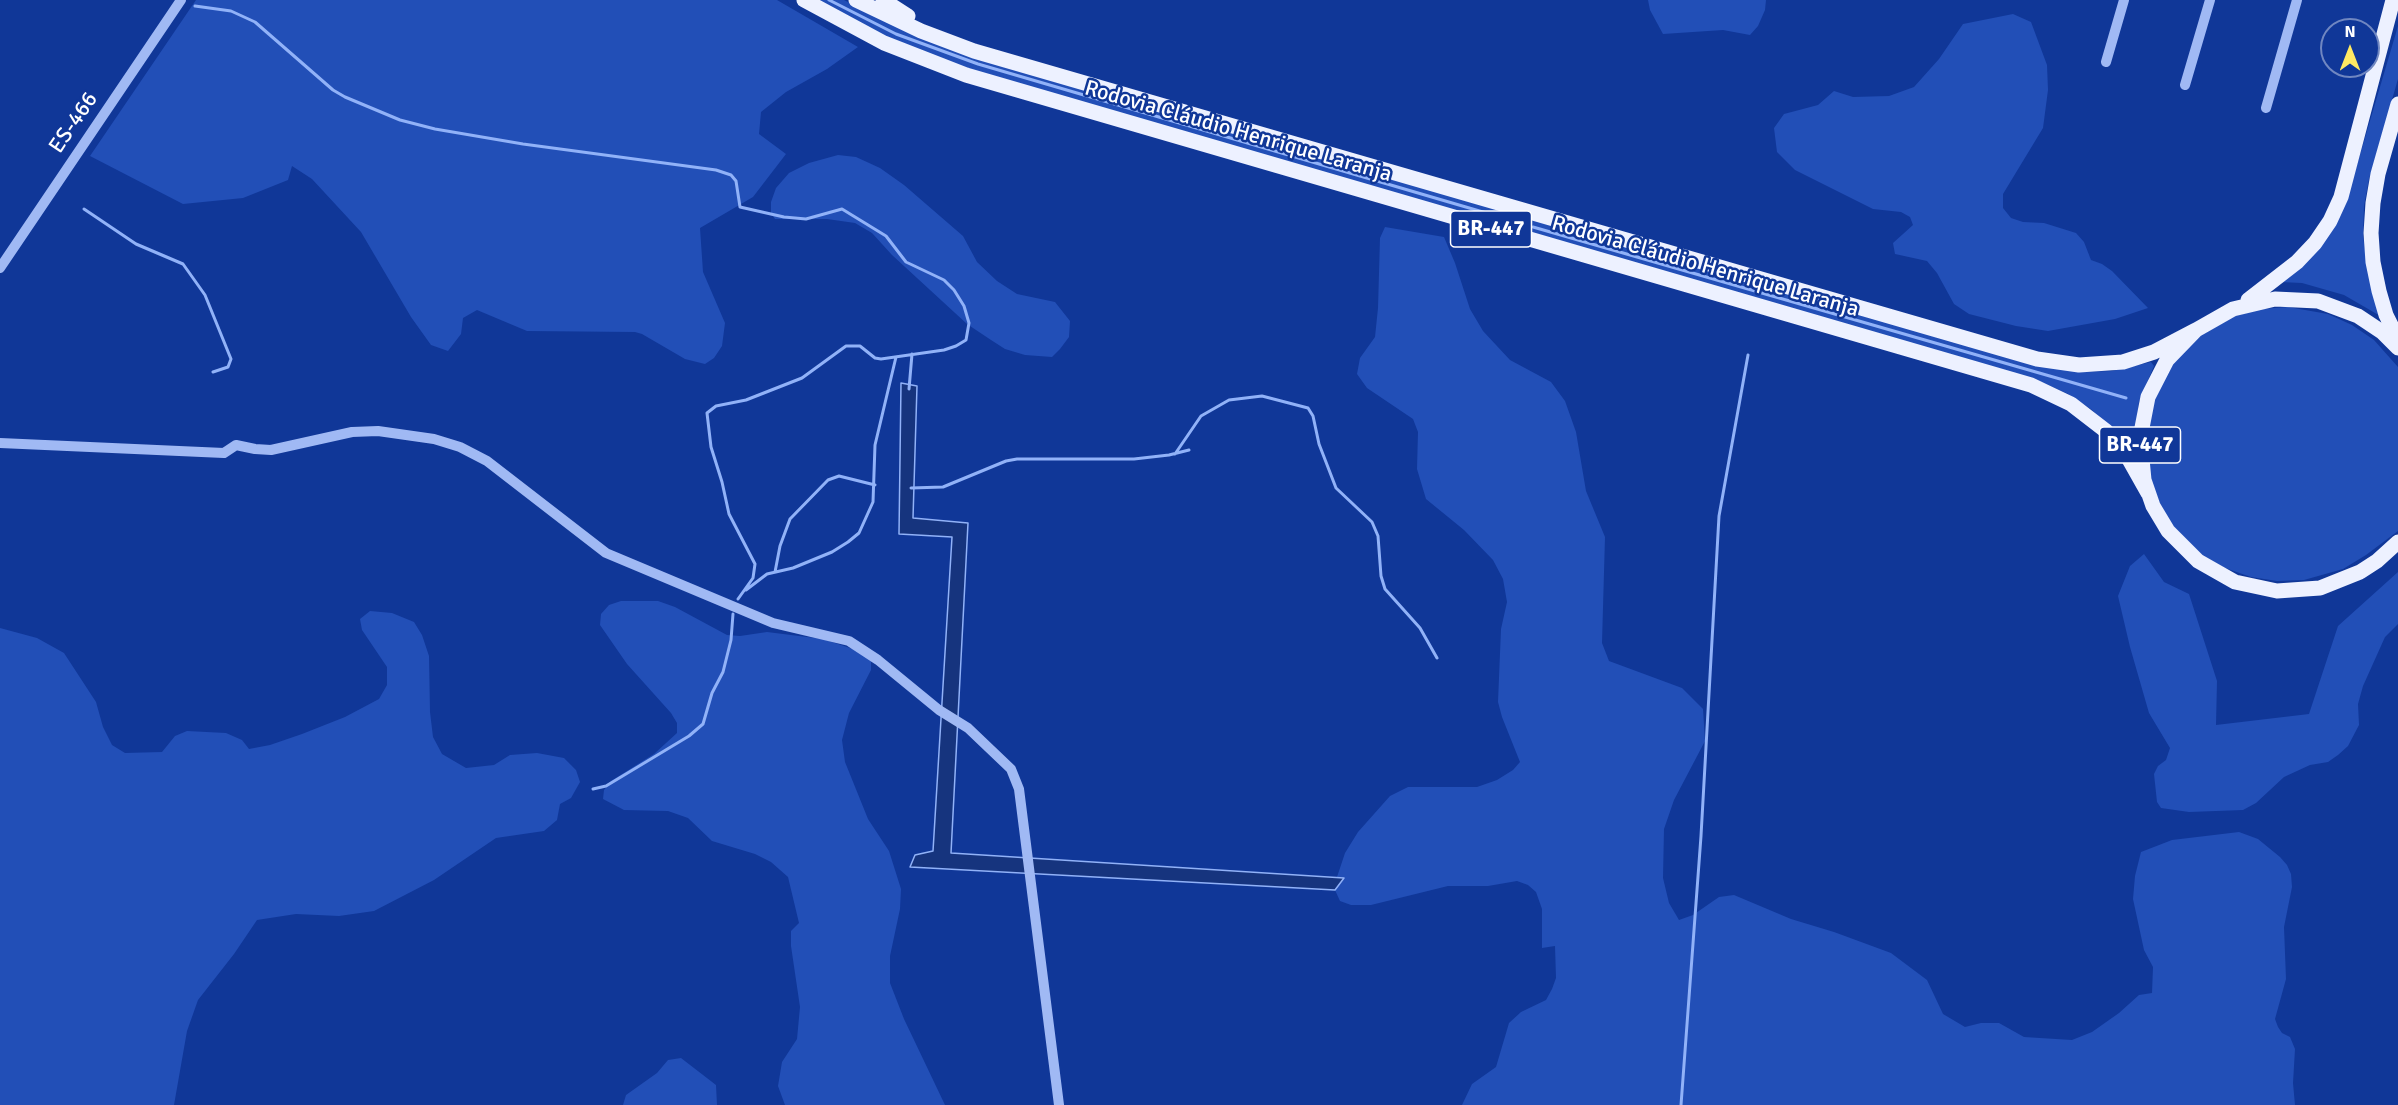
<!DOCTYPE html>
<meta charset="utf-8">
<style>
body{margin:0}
#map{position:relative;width:2398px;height:1105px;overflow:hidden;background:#103798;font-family:Signika,sans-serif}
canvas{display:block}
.north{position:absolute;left:2320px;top:18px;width:60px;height:60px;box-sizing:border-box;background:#103798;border:2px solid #7087c1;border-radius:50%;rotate:0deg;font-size:16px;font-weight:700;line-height:24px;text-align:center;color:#fff}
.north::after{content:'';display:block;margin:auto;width:21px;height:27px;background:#ffe963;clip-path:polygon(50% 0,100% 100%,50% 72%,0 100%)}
</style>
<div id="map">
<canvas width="2398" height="1105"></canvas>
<div class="north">N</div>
</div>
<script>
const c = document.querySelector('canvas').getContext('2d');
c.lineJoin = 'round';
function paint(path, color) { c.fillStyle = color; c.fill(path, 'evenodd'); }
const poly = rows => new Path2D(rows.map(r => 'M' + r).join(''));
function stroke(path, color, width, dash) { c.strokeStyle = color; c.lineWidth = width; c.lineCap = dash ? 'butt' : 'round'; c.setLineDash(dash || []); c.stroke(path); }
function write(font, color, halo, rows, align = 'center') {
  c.font = font + ' Signika,sans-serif'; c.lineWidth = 5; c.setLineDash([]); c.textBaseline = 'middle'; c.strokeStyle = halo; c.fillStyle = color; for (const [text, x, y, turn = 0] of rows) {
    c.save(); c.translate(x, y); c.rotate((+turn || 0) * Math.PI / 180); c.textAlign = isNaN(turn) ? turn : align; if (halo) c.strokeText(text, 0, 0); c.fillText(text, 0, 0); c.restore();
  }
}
const green = poly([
 [196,0,777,0,858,47,827,69,786,92,761,112,759,134,786,154,753,197,700,228,703,272,725,323,722,346,714,358,705,364,685,359,642,334,635,332,527,331,477,310,463,318,461,334,448,351,431,345,411,317,361,232,312,179,292,166,288,180,243,198,183,204,90,156],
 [812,0,844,0,868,12,1524,216,1520,231,968,70,913,50],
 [1648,0,1766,0,1765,10,1758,26,1750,35,1723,30,1663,34,1650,10],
 [2013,14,2031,22,2047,65,2048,90,2043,128,2003,194,2003,208,2011,218,2023,222,2044,223,2076,233,2084,242,2091,260,2102,264,2112,271,2148,308,2115,319,2048,331,2016,326,1969,314,1954,304,1937,273,1927,261,1895,254,1893,243,1913,225,1910,217,1901,212,1873,209,1795,170,1777,152,1774,128,1784,114,1818,105,1834,91,1853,97,1889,96,1914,87,1939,59,1963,24],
 [2398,26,2398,79,2369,179,2364,206,2363,236,2367,265,2382,317,2344,295,2302,283,2280,282,2346,202],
 [838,155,856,157,880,168,904,185,963,236,977,262,997,281,1017,294,1055,302,1070,321,1069,337,1060,349,1052,357,1025,355,1005,349,991,340,967,324,892,255,872,233,855,223,827,219,775,219,771,213,771,202,776,188,789,173,809,163],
 [1530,218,2082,372,2112,371,2151,362,2154,366,2139,402,2134,441,2131,444,2127,444,2092,410,2068,394,2044,383,1526,233],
 [1385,227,1444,237,1455,263,1470,309,1483,331,1510,360,1551,382,1565,401,1576,432,1586,491,1605,537,1602,643,1609,661,1682,688,1703,709,1705,741,1674,800,1664,829,1663,878,1669,903,1679,920,1693,915,1719,897,1734,895,1791,919,1834,932,1891,953,1927,980,1943,1014,1965,1027,1981,1023,1999,1023,2024,1037,2072,1040,2092,1032,2119,1013,2139,995,2152,993,2153,967,2144,950,2133,899,2135,876,2141,852,2172,840,2239,832,2258,839,2280,857,2287,865,2291,874,2292,887,2284,927,2286,979,2275,1019,2278,1027,2282,1033,2290,1037,2295,1049,2293,1083,2295,1105,1462,1105,1472,1084,1496,1067,1509,1023,1521,1012,1546,1000,1552,989,1556,978,1555,946,1542,948,1542,909,1536,892,1528,885,1517,881,1488,886,1448,886,1371,905,1351,905,1340,901,1335,890,1344,878,1337,877,1345,853,1358,832,1390,796,1408,787,1477,787,1497,780,1513,770,1520,762,1502,717,1498,702,1501,629,1507,602,1503,579,1493,560,1464,530,1426,499,1417,469,1418,432,1413,419,1367,388,1357,374,1360,358,1375,337,1378,308,1380,238],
 [2288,307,2328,314,2352,325,2374,340,2398,367,2398,531,2366,555,2343,569,2304,580,2277,581,2251,577,2225,568,2202,555,2173,526,2160,504,2150,478,2146,439,2154,399,2172,364,2200,335,2235,316,2261,309],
 [2144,554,2164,582,2189,594,2217,681,2216,725,2309,714,2338,626,2398,572,2398,624,2385,637,2363,686,2358,704,2359,725,2348,746,2338,755,2328,762,2310,765,2284,777,2256,803,2243,810,2189,812,2161,808,2157,802,2154,774,2158,766,2166,760,2170,748,2149,713,2130,647,2118,596,2130,566],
 [621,601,658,601,675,607,727,635,740,636,767,632,823,639,862,652,871,659,871,670,849,713,842,740,845,762,868,819,889,851,901,889,900,909,890,956,890,983,904,1019,945,1105,785,1105,778,1086,782,1062,797,1039,800,1007,791,946,791,931,799,923,788,877,771,862,755,854,712,841,688,818,668,811,624,810,603,799,604,790,611,781,654,754,677,733,677,723,671,713,627,664,600,625,601,614,609,605],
 [370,611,392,613,414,622,422,635,429,656,430,712,433,737,442,754,466,768,494,765,510,755,537,753,564,758,576,770,580,782,571,798,560,804,557,820,544,831,496,838,434,880,374,911,339,916,296,914,257,920,234,954,198,1000,187,1031,174,1105,0,1105,0,628,37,638,64,653,96,702,103,727,112,745,125,753,162,752,175,736,187,731,226,733,242,740,249,749,270,745,302,734,345,717,379,699,387,685,387,667,362,630,360,619],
 [681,1058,716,1085,717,1105,623,1105,626,1095,657,1073,668,1060]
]);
const water = poly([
 [901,383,917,386,913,518,968,523,951,853,1344,878,1335,890,910,867,915,855,933,851,952,537,899,534,901,383]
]);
const stream = poly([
 [829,0,896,34,978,64,1517,222],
 [195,6,231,11,255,22,333,90,345,97,400,120,435,129,523,144,716,170,731,175,736,181,740,207,784,217,806,219,842,209,886,236,906,262,944,280,954,290,964,306,969,323,966,340,956,346,944,350,881,359,875,358,860,346,846,346,802,378,746,400,716,406,707,413,711,447,722,482,729,514,755,564,753,578,738,599],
 [84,209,136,244,183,264,205,295,231,359,228,367,213,372],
 [1533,227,2126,398],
 [909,389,912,354],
 [1175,454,1201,416,1229,400,1262,396,1308,408,1313,416,1319,444,1336,488,1372,522,1378,536,1381,576,1385,589,1420,628,1437,658],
 [911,488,943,487,1006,461,1017,459,1134,459,1169,455,1189,450],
 [775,572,780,546,790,519,828,480,839,476,875,485],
 [746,590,767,574,793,568,832,552,848,542,859,533,873,502,875,445,896,357],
 [593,789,606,786,689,736,703,724,712,693,723,672,731,640,733,614],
 [1681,1105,1701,836,1719,516,1748,355]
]);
const minor = poly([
 [2106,62,2124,0],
 [2185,85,2210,0],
 [2266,108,2297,0],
 [0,268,181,0],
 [0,443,224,453,236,445,255,449,271,450,352,432,378,431,434,439,460,447,487,461,606,553,773,623,849,641,878,660,939,710,968,728,1011,769,1019,789,1059,1105]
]);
const major = poly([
 [804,0,884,43,966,75,2031,385,2071,404,2106,431,2126,454,2148,493],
 [856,0,921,31,974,51,2037,359,2079,365,2123,362,2154,352,2196,330],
 [883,0,908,16],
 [2398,104,2378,174,2373,203,2371,233,2373,262,2379,291,2386,315,2398,339],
 [2248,300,2297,262,2315,243,2330,221,2341,197,2393,0],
 [2398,348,2382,332,2358,316,2318,301,2275,299,2233,309,2196,330,2167,360,2148,397,2140,438,2144,480,2153,506,2168,531,2198,561,2235,582,2277,591,2320,588,2360,572,2377,561,2398,542]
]);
const shields = [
 [1491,229,81],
 [2140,445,81]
];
const shieldNames = [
 ["BR-447",1491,229],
 ["BR-447",2140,445]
];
const streetNames = [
 ["ES-466",74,123,-56],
 ["Rodovia Cláudio Henrique Laranja",1238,132,16],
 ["Rodovia Cláudio Henrique Laranja",1705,267,16]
];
paint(green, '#224fb7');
paint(water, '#16347e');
stroke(water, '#91b2f8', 1.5);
stroke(stream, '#91b2f8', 3);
stroke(minor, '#a0b9f4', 10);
stroke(major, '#edf1ff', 15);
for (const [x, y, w] of shields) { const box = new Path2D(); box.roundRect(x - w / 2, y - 18, w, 36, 4.5); c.fillStyle = '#103798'; c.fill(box); stroke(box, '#fff', 1.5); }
write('bold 21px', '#fff', null, shieldNames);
write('22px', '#fff', '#103798', streetNames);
</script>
